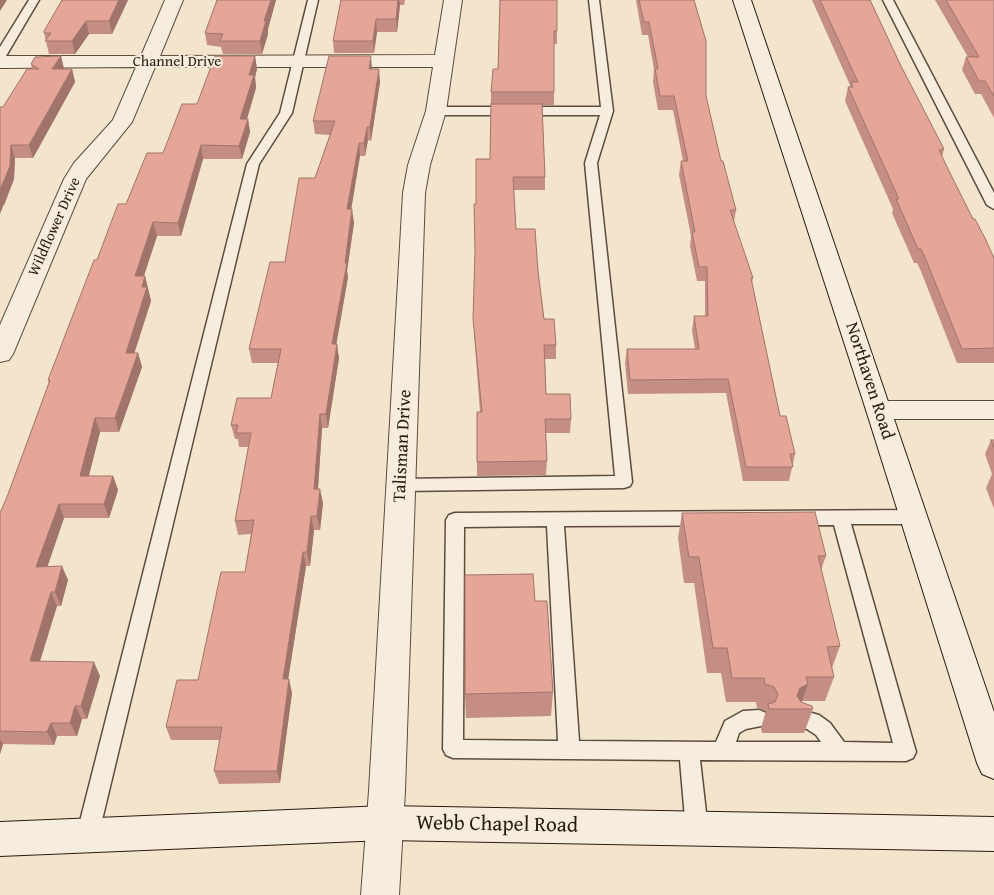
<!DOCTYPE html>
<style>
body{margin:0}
canvas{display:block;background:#f3e4cc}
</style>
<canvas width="994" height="895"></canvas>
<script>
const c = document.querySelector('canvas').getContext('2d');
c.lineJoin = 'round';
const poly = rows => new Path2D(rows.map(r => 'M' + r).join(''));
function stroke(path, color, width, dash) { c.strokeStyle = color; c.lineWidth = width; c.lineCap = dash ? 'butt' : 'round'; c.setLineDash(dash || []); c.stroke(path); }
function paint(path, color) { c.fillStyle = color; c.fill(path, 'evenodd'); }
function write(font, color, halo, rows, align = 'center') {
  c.font = font + ' "Gentium Book Plus",serif'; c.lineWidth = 4; c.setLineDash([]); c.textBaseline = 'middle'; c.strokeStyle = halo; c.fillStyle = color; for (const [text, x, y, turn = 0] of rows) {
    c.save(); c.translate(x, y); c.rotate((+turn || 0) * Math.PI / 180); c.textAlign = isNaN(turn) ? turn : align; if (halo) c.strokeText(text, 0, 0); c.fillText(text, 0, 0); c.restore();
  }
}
const lane = poly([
 [29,0,39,0,6,56,0,59,0,47,29,0],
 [308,0,318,0,292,113,259,164,98,837,95,844,87,847,79,844,76,837,247,164,280,113,308,0],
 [589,0,599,0,613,111,597,163,632,482,630,486,624,488,401,491,395,489,393,485,395,481,401,479,615,476,585,163,600,115,436,115,430,111,436,107,601,107,589,0],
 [883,0,893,0,994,193,994,209,987,205,883,0],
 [914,510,920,512,923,517,920,522,914,524,851,524,916,752,913,758,906,761,700,760,708,830,705,837,697,840,689,837,686,830,680,760,453,758,446,755,443,749,446,520,449,515,455,513,914,510],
 [834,525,893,743,844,742,830,723,819,715,801,710,794,713,791,719,794,725,807,729,816,735,821,742,736,742,739,733,746,729,766,725,769,719,766,713,759,710,743,711,725,721,716,742,579,741,564,526,834,525],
 [547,526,558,741,463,740,464,527,547,526]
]);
const street = poly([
 [165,0,183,0,160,56,435,55,444,0,462,0,446,111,430,165,425,193,405,791,399,895,361,895,369,791,403,193,408,165,426,111,433,67,155,67,132,122,86,179,13,354,9,360,0,362,0,325,64,179,74,163,113,120,136,67,0,68,0,56,141,56,165,0],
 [879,401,994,401,994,419,879,419,870,417,866,410,870,403,879,401]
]);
const secondary = poly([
 [733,0,751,0,994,712,994,779,982,774,977,763,866,410,733,0],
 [385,806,994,817,994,851,385,840,0,856,0,822,385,806]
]);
const wall = poly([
 [128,0,112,34,89,34,75,54,49,54,44,33],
 [217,0,276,0,268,29,268,34,262,54,223,54,221,47,207,45,205,33],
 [341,0,405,0,404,5,400,5,397,32,377,32,374,53,334,53,333,41],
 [500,0,557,31,557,44,554,44,554,105,542,105,545,177,545,190,514,190,516,229,538,271,544,319,556,345,556,359,545,359,546,394,571,419,570,433,546,433,547,461,546,475,477,476,477,462,480,412,474,333,476,204,490,159,491,92,498,69],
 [636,0,694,0,706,96,721,161,736,210,734,222,753,278,752,283,780,416,795,454,789,481,743,481,726,393,628,394,625,363,627,349,695,349,692,330,694,316,705,316,705,281,697,281,690,246,691,236,679,175,681,161,683,161,673,110,658,110,653,82,654,69,648,35,642,35],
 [812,0,870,0,900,64,944,149,942,157,973,219,994,258,994,363,957,363,920,269,917,263,914,263,892,213,893,209,845,101,848,87,849,87,850,85],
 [935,0,994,0,994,118,981,94,975,94,962,70,966,57,968,57],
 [61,56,64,69,72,69,75,82,33,158,15,158,14,179,4,206,3,107,32,69,31,64],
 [255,56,257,69,255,77,256,88,247,119,248,119,250,132,242,159,203,159,181,236,157,236,144,276,145,276,151,301,134,353,138,353,142,367,119,432,100,432,89,476,113,476,118,490,109,518,64,518,47,566,68,580,61,606,57,606,40,661,100,676,87,719,82,719,77,736,57,736,54,745,3,744,0,754,0,513,7,497,49,383,48,380,97,260,126,204,163,153,197,104],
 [372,69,380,82,371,141,368,140,365,156,360,156,351,209,354,223,347,271,348,277,336,344,339,358,328,428,322,428,318,489,323,503,320,530,314,530,310,566,306,566,288,679,292,693,280,783,219,784,214,771,220,740,171,740,166,727,198,680,245,572,251,534,238,535,235,521,248,447,239,447,238,439,235,439,231,425,271,398,278,363,252,363,249,349,285,262,330,135,315,134,313,121],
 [991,440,994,440,994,509,986,488,992,474,985,454],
 [682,513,826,556,821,570,840,646,832,668,834,677,825,701,802,701,802,702,813,709,804,733,762,733,761,728,766,711,757,708,756,702,726,702,721,673,707,673,694,583,684,583,678,538],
 [535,601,553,692,551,716,466,718,465,694]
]);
const shadedWall = poly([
 [0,0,7,0,0,11],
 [119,0,128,0,112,34,109,21],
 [271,0,276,0,268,29,268,34,262,54,260,41,264,21],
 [398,0,399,0,400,5,397,32,396,19],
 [376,19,377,32,374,53,373,41],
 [86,21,89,34,75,54,72,41],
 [61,56,64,69,52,69],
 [255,56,257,69,255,77,256,88,243,132,240,119,249,75],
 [371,56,372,69,369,69],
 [72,69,75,82,33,158,29,145],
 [379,69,380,82,371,141,370,127],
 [248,119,250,132,242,159,239,146],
 [367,127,368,140,365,156,364,143],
 [359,143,360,156,349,223,347,209],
 [11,145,15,158,14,179,0,214,0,190],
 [201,145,203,159,181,236,178,223],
 [352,209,354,223,347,271,348,277,334,358,332,344,345,263],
 [153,222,157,236,139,290,135,276],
 [145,276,151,301,130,367,126,353],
 [337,344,339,358,328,428,326,414],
 [138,353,142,367,119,432,115,418],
 [320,414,322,428,317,503,314,489],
 [95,418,100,432,85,490,80,476],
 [113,476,118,490,109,518,104,504],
 [320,489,323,503,320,530,317,516],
 [59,504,64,518,43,580,36,567],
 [311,516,314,530,310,566,307,552],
 [303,552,306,566,286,693,283,679],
 [62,566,68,580,61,606,55,592],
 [51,592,57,606,36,674,30,661],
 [94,662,100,676,87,719,81,706],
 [289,679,292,693,280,783,277,771],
 [808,684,799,709,793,709,800,688],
 [75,706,82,719,77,736,70,723],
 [51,723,57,736,54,745,47,732],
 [0,739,3,744,0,754]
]);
const building = poly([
 [62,0,119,0,109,21,86,21,72,41,45,41,51,33,44,33,44,31,62,0],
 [217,0,271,0,264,21,266,21,260,41,220,41,223,34,205,33,217,0],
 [341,0,398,0,396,19,376,19,373,41,333,41,341,0],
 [500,0,557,0,557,31,554,31,554,92,491,92,493,69,498,69,500,0],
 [639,0,694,0,706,41,706,96,721,161,723,161,736,210,730,210,753,278,751,278,780,416,786,416,795,454,790,454,793,467,746,467,728,379,630,380,627,349,699,349,694,316,708,316,707,267,699,267,692,232,695,232,681,161,688,161,674,96,660,96,655,69,658,69,649,22,644,22,639,0],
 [820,0,870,0,900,64,944,149,939,150,948,169,973,219,975,219,985,238,994,258,994,348,962,349,924,255,921,249,918,249,896,199,899,199,848,87,853,87,851,82,858,82,820,0],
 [946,0,994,0,994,96,985,81,979,81,966,57,979,57,946,0],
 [61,56,52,69,72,69,29,145,11,145,10,166,0,190,0,107,3,107,27,69,39,69,31,64,35,57,61,56],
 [215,56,255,56,249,75,254,75,240,119,248,119,239,146,201,145,178,223,153,222,135,276,145,276,142,287,147,287,126,353,138,353,115,418,95,418,80,476,113,476,104,504,59,504,36,567,62,566,55,592,51,592,30,661,94,662,81,706,75,706,70,723,51,723,47,732,0,731,0,513,7,497,50,380,48,380,94,260,97,260,118,204,126,204,147,153,163,153,182,104,197,104,215,56],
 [329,56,371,56,369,69,379,69,370,127,367,127,364,143,359,143,347,209,352,209,345,263,347,263,332,344,337,344,326,414,320,414,314,489,320,489,317,516,311,516,307,552,303,552,283,679,289,679,277,771,214,771,222,727,166,727,177,680,198,680,221,572,245,572,254,520,235,521,251,433,236,433,238,425,231,425,237,398,271,398,281,349,249,349,270,262,285,262,299,178,315,178,335,121,313,121,329,56],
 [491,104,542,104,545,177,513,177,516,229,535,229,538,271,544,319,554,319,556,345,544,345,546,394,570,394,571,419,545,419,547,461,477,462,477,412,482,412,473,319,475,251,474,204,476,204,476,159,490,159,491,104],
 [991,440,994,440,994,448,991,440],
 [815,512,826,556,818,556,840,646,827,647,834,677,806,677,808,684,800,688,797,696,801,702,812,706,813,709,769,709,768,704,775,702,778,694,774,687,765,684,764,678,732,678,727,648,713,648,699,557,689,557,682,513,815,512],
 [533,574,535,601,547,601,553,692,465,694,465,575,533,574]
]);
const farStreetnames = [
 ["Channel Drive",177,62],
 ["Wildflower Drive",55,227,-66]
];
const streetNames = [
 ["Northaven Road",869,381,72],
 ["Talisman Drive",403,446,-87]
];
const nearStreetnames = [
 ["Webb Chapel Road",497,825,1]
];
stroke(lane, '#5d4c3e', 3);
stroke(street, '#5d4c3e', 2);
stroke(secondary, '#2b1a0f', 2);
paint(lane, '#f7edde');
paint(street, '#f7edde');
paint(secondary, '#f7edde');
paint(wall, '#c58e84');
paint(shadedWall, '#a0746b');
paint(building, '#e5a599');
stroke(building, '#a0746b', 1);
write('15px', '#2b1a0f', '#f7edde', farStreetnames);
write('18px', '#2b1a0f', '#f7edde', streetNames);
write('21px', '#2b1a0f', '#f7edde', nearStreetnames);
</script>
